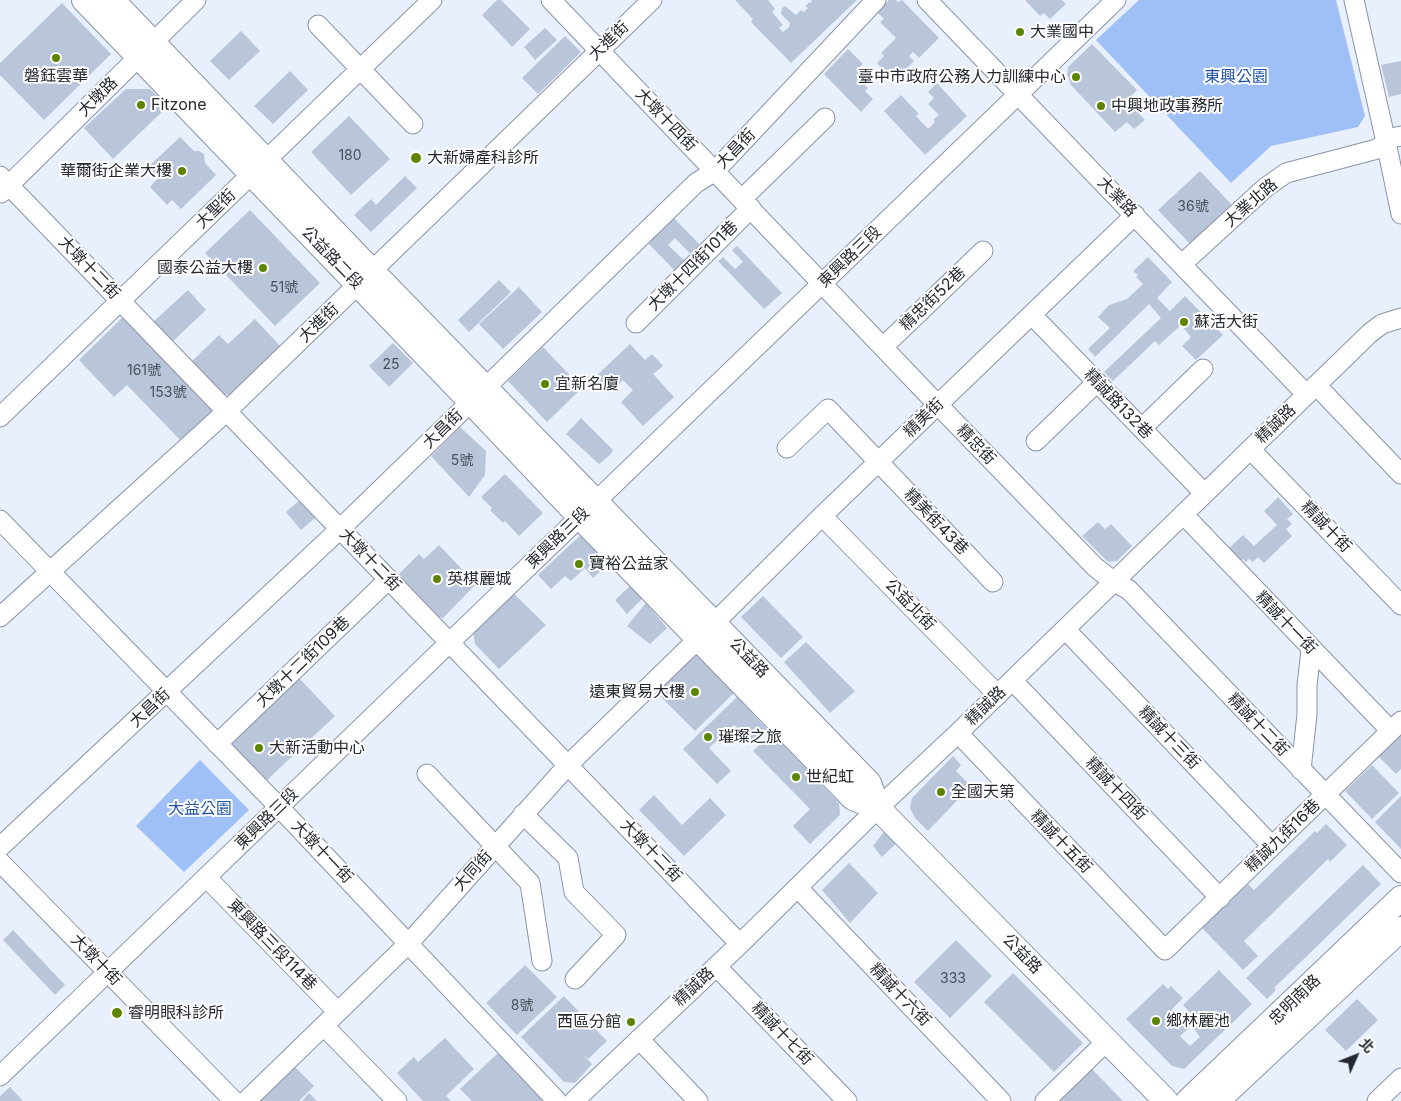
<!DOCTYPE html>
<meta charset="utf-8">
<style>
body{margin:0}
#map{position:relative;width:1401px;height:1101px;overflow:hidden;background:#e8f0fd;font-family:Inter,"Noto Sans TC",sans-serif}
canvas{display:block}
.north{position:absolute;left:1331px;top:1031px;width:50px;height:50px;-webkit-text-stroke:4px #fff;paint-order:stroke;rotate:46deg;font-size:14px;font-weight:700;line-height:20px;text-align:center;color:#252a31}
.north::after{content:'';display:block;margin:auto;width:18px;height:22px;background:#252a31;clip-path:polygon(50% 0,100% 100%,50% 72%,0 100%)}
</style>
<div id="map">
<canvas width="1401" height="1101"></canvas>
<div class="north">北</div>
</div>
<script>
const c = document.querySelector('canvas').getContext('2d');
c.lineJoin = 'round';
function paint(path, color) { c.fillStyle = color; c.fill(path, 'evenodd'); }
const poly = rows => new Path2D(rows.map(r => 'M' + r).join(''));
function stroke(path, color, width, dash) { c.strokeStyle = color; c.lineWidth = width; c.lineCap = dash ? 'butt' : 'round'; c.setLineDash(dash || []); c.stroke(path); }
function write(font, color, halo, rows, align = 'center') {
  c.font = font + ' Inter,"Noto Sans TC",sans-serif'; c.lineWidth = 4; c.setLineDash([]); c.textBaseline = 'middle'; c.strokeStyle = halo; c.fillStyle = color; for (const [text, x, y, turn = 0] of rows) {
    c.save(); c.translate(x, y); c.rotate((+turn || 0) * Math.PI / 180); c.textAlign = isNaN(turn) ? turn : align; if (halo) c.strokeText(text, 0, 0); c.fillText(text, 0, 0); c.restore();
  }
}
const green = poly([
 [1139,0,1336,0,1365,116,1358,127,1271,146,1231,183,1096,40],
 [200,760,249,810,184,872,136,826]
]);
const building = poly([
 [497,0,501,0,530,29,512,47,482,15],
 [735,0,768,0,775,9,772,12,783,25,779,28,783,32,789,27,790,23,781,14,782,8,785,6,796,15,801,10,804,12,808,8,805,6,810,2,811,3,812,2,811,0,857,0,791,63,751,22,753,19],
 [889,0,896,0,898,2,902,0,939,38,919,58,913,52,909,56,914,61,894,81,877,63,884,56,881,53,896,38,880,22,884,19,877,12],
 [1025,0,1062,0,1066,4,1050,19,1044,13,1040,16],
 [62,3,111,54,44,120,0,75,0,63],
 [545,28,557,40,535,60,524,47],
 [241,31,260,51,229,80,210,61],
 [565,36,581,52,538,94,522,78],
 [1092,44,1137,90,1127,100,1145,120,1134,129,1127,122,1115,132,1071,85,1067,74,1068,67],
 [848,49,863,64,859,68,861,70,856,75,868,88,865,91,873,99,861,112,824,74],
 [1401,61,1401,94,1389,97,1381,65],
 [290,71,308,90,273,124,254,106],
 [937,83,967,116,925,155,884,111,901,95,919,114,916,116,928,129,935,122,933,120,939,115,928,104,934,98,928,92],
 [126,89,150,89,168,106,113,159,84,128],
 [349,116,390,159,351,195,311,152],
 [180,137,194,151,199,151,204,154,205,163,216,175,181,209,172,200,167,205,150,187,158,178,148,167],
 [1200,171,1232,205,1190,244,1158,210],
 [405,176,417,188,371,232,354,215,371,199,376,205],
 [250,210,320,283,275,326,205,253],
 [671,215,706,251,697,261,675,238,668,245,688,264,678,274,645,240],
 [737,246,782,293,764,309,718,261,723,257,735,269,743,262,732,250],
 [1148,257,1172,282,1157,298,1170,311,1185,296,1223,335,1196,360,1182,346,1191,337,1181,325,1159,345,1155,341,1113,381,1104,372,1161,318,1149,304,1095,357,1088,349,1110,328,1098,317,1109,305,1127,299,1143,284,1136,277,1138,275,1133,271],
 [499,280,511,292,469,332,458,320],
 [519,287,542,312,503,349,479,324],
 [188,290,206,310,171,343,152,323],
 [123,317,215,411,182,442,127,385,114,397,79,360],
 [255,319,282,348,232,394,220,396,190,363,219,335,228,344],
 [393,343,413,363,389,387,369,366],
 [630,344,645,360,652,354,663,366,653,374,674,397,643,426,621,402,633,390,623,380,610,392,596,376],
 [543,347,582,388,547,422,508,381],
 [581,418,613,450,610,455,599,464,566,434],
 [460,427,486,451,485,475,469,497,431,456],
 [505,474,543,513,519,536,505,521,503,523,490,510,492,508,481,497],
 [1278,497,1293,514,1287,519,1292,524,1286,529,1292,536,1264,563,1258,557,1253,562,1249,559,1246,562,1243,559,1239,562,1227,550,1243,535,1254,546,1277,525,1264,511],
 [300,500,315,518,301,530,286,512],
 [1098,522,1105,529,1111,524,1132,546,1117,561,1108,562,1082,536],
 [586,530,613,559,593,578,585,568,571,581,565,576,551,589,538,575],
 [439,545,476,584,443,618,434,615,398,575,419,554,424,559],
 [634,582,647,594,627,614,615,600],
 [514,594,546,625,499,669,475,644,473,632],
 [763,596,803,637,781,658,741,617],
 [646,603,667,628,650,644,627,626],
 [806,642,855,691,830,713,784,662],
 [695,653,734,693,695,731,655,691],
 [299,678,335,716,265,782,230,745],
 [737,697,768,730,753,744,734,725,709,748,731,771,717,784,683,749],
 [772,733,839,803,840,815,810,844,793,826,810,809,753,751],
 [1401,734,1401,769,1396,774,1378,756],
 [953,756,961,765,956,771,971,786,928,831,915,818,910,808,912,798],
 [1372,765,1399,793,1372,819,1345,791],
 [654,795,682,825,710,798,726,815,684,856,639,810],
 [1401,796,1401,849,1375,822],
 [1326,824,1347,845,1330,862,1328,859,1244,941,1258,956,1243,970,1202,928,1248,884,1254,890,1315,831,1317,833],
 [889,825,902,838,882,857,873,846],
 [849,863,878,893,850,923,822,890],
 [1363,865,1381,884,1274,988,1276,990,1267,999,1246,978],
 [13,930,65,985,55,995,3,940],
 [956,940,992,976,950,1018,914,982],
 [525,965,557,997,517,1035,486,1003],
 [1219,970,1252,1004,1184,1069,1172,1066,1126,1019,1163,984,1168,989,1171,986,1183,998,1172,1009,1190,1027,1180,1036,1190,1046,1200,1037,1194,1029,1200,1023,1183,1005],
 [1013,973,1083,1043,1054,1072,984,1002],
 [564,996,607,1041,588,1059,583,1055,592,1064,575,1083,564,1082,521,1037],
 [1357,999,1378,1020,1346,1051,1325,1030],
 [445,1038,474,1069,446,1096,451,1101,423,1101,397,1073,414,1057,418,1062],
 [498,1053,542,1098,542,1101,472,1101,460,1089],
 [291,1063,314,1086,299,1101,251,1101],
 [1092,1069,1123,1101,1058,1101],
 [10,1087,23,1101,0,1101,0,1096],
 [309,1093,317,1101,302,1101]
]);
const minor = poly([
 [551,0,938,405,1095,567,1113,581,1129,590,1401,873],
 [927,0,1306,394],
 [318,25,413,124],
 [1401,136,1391,138,1386,142,1401,214],
 [0,176,740,944],
 [1,193,196,0],
 [742,199,825,118],
 [1182,264,1265,188,1286,173,1377,149,1386,142,1354,0],
 [1032,315,1204,493],
 [636,323,751,208],
 [883,347,983,251],
 [1316,385,1401,474],
 [0,417,432,0],
 [1142,428,1203,369],
 [1036,441,1097,382],
 [787,448,828,409,993,582],
 [1250,449,1401,605],
 [1183,514,1391,731],
 [822,516,998,695],
 [0,520,279,807,557,1101],
 [0,617,227,411,652,0],
 [1065,629,1272,846],
 [1012,680,1220,898],
 [958,733,1165,950,1401,721],
 [217,744,389,579],
 [1301,770,1307,714,1307,685,1311,650],
 [427,774,530,883,542,961],
 [523,814,568,858,574,892,616,935,575,979],
 [0,847,340,529,696,183,715,171,876,0],
 [0,862,234,1101],
 [206,877,338,1012],
 [798,888,1001,1101],
 [716,966,847,1101],
 [324,1026,397,1101],
 [639,1039,698,1101],
 [0,1076,1116,0],
 [246,1101,409,943,568,765,698,639,822,516,1135,215],
 [574,1101,740,944,878,808,958,733,1370,333,1382,324,1401,318],
 [1045,1101,1107,1041],
 [1377,1101,1401,1078]
]);
const major = poly([
 [84,0,471,402,580,517,853,798,878,808],
 [112,0,372,271,869,783,878,808,1166,1101],
 [1188,1101,1401,898],
 [1217,1101,1401,929]
]);
const markers = [
 [1020,32,5,"#5d8302"],
 [56,58,5,"#5d8302"],
 [1076,77,5,"#5d8302"],
 [141,105,5,"#5d8302"],
 [1101,106,5,"#5d8302"],
 [416,158,6,"#5d8302"],
 [182,171,5,"#5d8302"],
 [263,268,5,"#5d8302"],
 [1184,322,5,"#5d8302"],
 [545,384,5,"#5d8302"],
 [579,564,5,"#5d8302"],
 [437,579,5,"#5d8302"],
 [695,692,5,"#5d8302"],
 [708,737,5,"#5d8302"],
 [259,748,5,"#5d8302"],
 [796,777,5,"#5d8302"],
 [941,792,5,"#5d8302"],
 [117,1013,6,"#5d8302"],
 [1156,1021,5,"#5d8302"],
 [631,1022,5,"#5d8302"]
];
const numberNames = [
 ["180",350,156],
 ["36號",1193,207],
 ["51號",284,288],
 ["25",391,365],
 ["161號",144,371],
 ["153號",168,393],
 ["5號",462,461],
 ["333",953,979],
 ["8號",522,1006]
];
const poiNames = [
 ["大業國中",1030,32],
 ["磐鈺雲華",56,76,"center"],
 ["臺中市政府公務人力訓練中心",1066,77,"right"],
 ["Fitzone",151,105],
 ["中興地政事務所",1111,106],
 ["大新婦產科診所",427,158],
 ["華爾街企業大樓",172,171,"right"],
 ["國泰公益大樓",253,268,"right"],
 ["蘇活大街",1194,322],
 ["宜新名廈",555,384],
 ["寶裕公益家",589,564],
 ["英棋麗城",447,579],
 ["遠東貿易大樓",685,692,"right"],
 ["璀璨之旅",718,737],
 ["大新活動中心",269,748],
 ["世紀虹",806,777],
 ["全國天第",951,792],
 ["睿明眼科診所",128,1013],
 ["鄉林麗池",1166,1021],
 ["西區分館",621,1022,"right"]
];
const streetNames = [
 ["大進街",609,41,-44],
 ["大墩路",98,97,-45],
 ["大墩十四街",666,120,46],
 ["大昌街",736,149,-46],
 ["大業路",1117,197,46],
 ["大業北路",1251,203,-41],
 ["大聖街",216,209,-44],
 ["東興路三段",850,257,-44],
 ["公益路二段",332,258,46],
 ["大墩十四街101巷",693,266,-45],
 ["大墩十二街",89,268,46],
 ["精忠街52巷",933,299,-44],
 ["大進街",319,323,-44],
 ["精誠路132巷",1118,404,46],
 ["精美街",924,418,-44],
 ["精誠路",1276,424,-44],
 ["大昌街",443,429,-44],
 ["精忠街",976,445,46],
 ["精美街43巷",936,522,46],
 ["精誠十街",1326,527,46],
 ["東興路三段",558,538,-44],
 ["大墩十二街",370,560,46],
 ["公益北街",910,605,46],
 ["精誠十一街",1286,623,46],
 ["公益路",749,658,46],
 ["大墩十二街109巷",303,662,-44],
 ["精誠路",986,706,-44],
 ["大昌街",150,708,-43],
 ["精誠十二街",1258,725,46],
 ["精誠十三街",1169,738,46],
 ["精誠十四街",1116,789,46],
 ["東興路三段",267,819,-44],
 ["精誠九街16巷",1283,836,-44],
 ["精誠十五街",1061,842,46],
 ["大墩十二街",651,851,46],
 ["大墩十一街",322,852,46],
 ["大同街",473,871,-48],
 ["東興路三段114巷",272,945,46],
 ["公益路",1022,954,46],
 ["大墩十街",96,960,46],
 ["精誠路",694,987,-43],
 ["精誠十六街",900,995,46],
 ["忠明南路",1295,1000,-44],
 ["精誠十七街",782,1034,46]
];
const parkNames = [
 ["東興公園",1236,77],
 ["大益公園",200,809]
];
paint(green, '#9fc0f7');
paint(building, '#b9c6da');
stroke(minor, '#8894a8', 21);
stroke(major, '#8894a8', 26);
stroke(minor, '#fff', 19);
stroke(major, '#fff', 24);
for (const [x, y, r, color] of markers) { const dot = new Path2D(); dot.arc(x, y, r, 0, 2 * Math.PI); c.fillStyle = color; c.fill(dot); stroke(dot, '#fff', 2); }
write('14px', '#4a515b', null, numberNames);
write('16px', '#252a31', '#fff', poiNames, 'left');
write('16px', '#252a31', '#fff', streetNames);
write('16px', '#2253a3', '#fff', parkNames);
</script>
